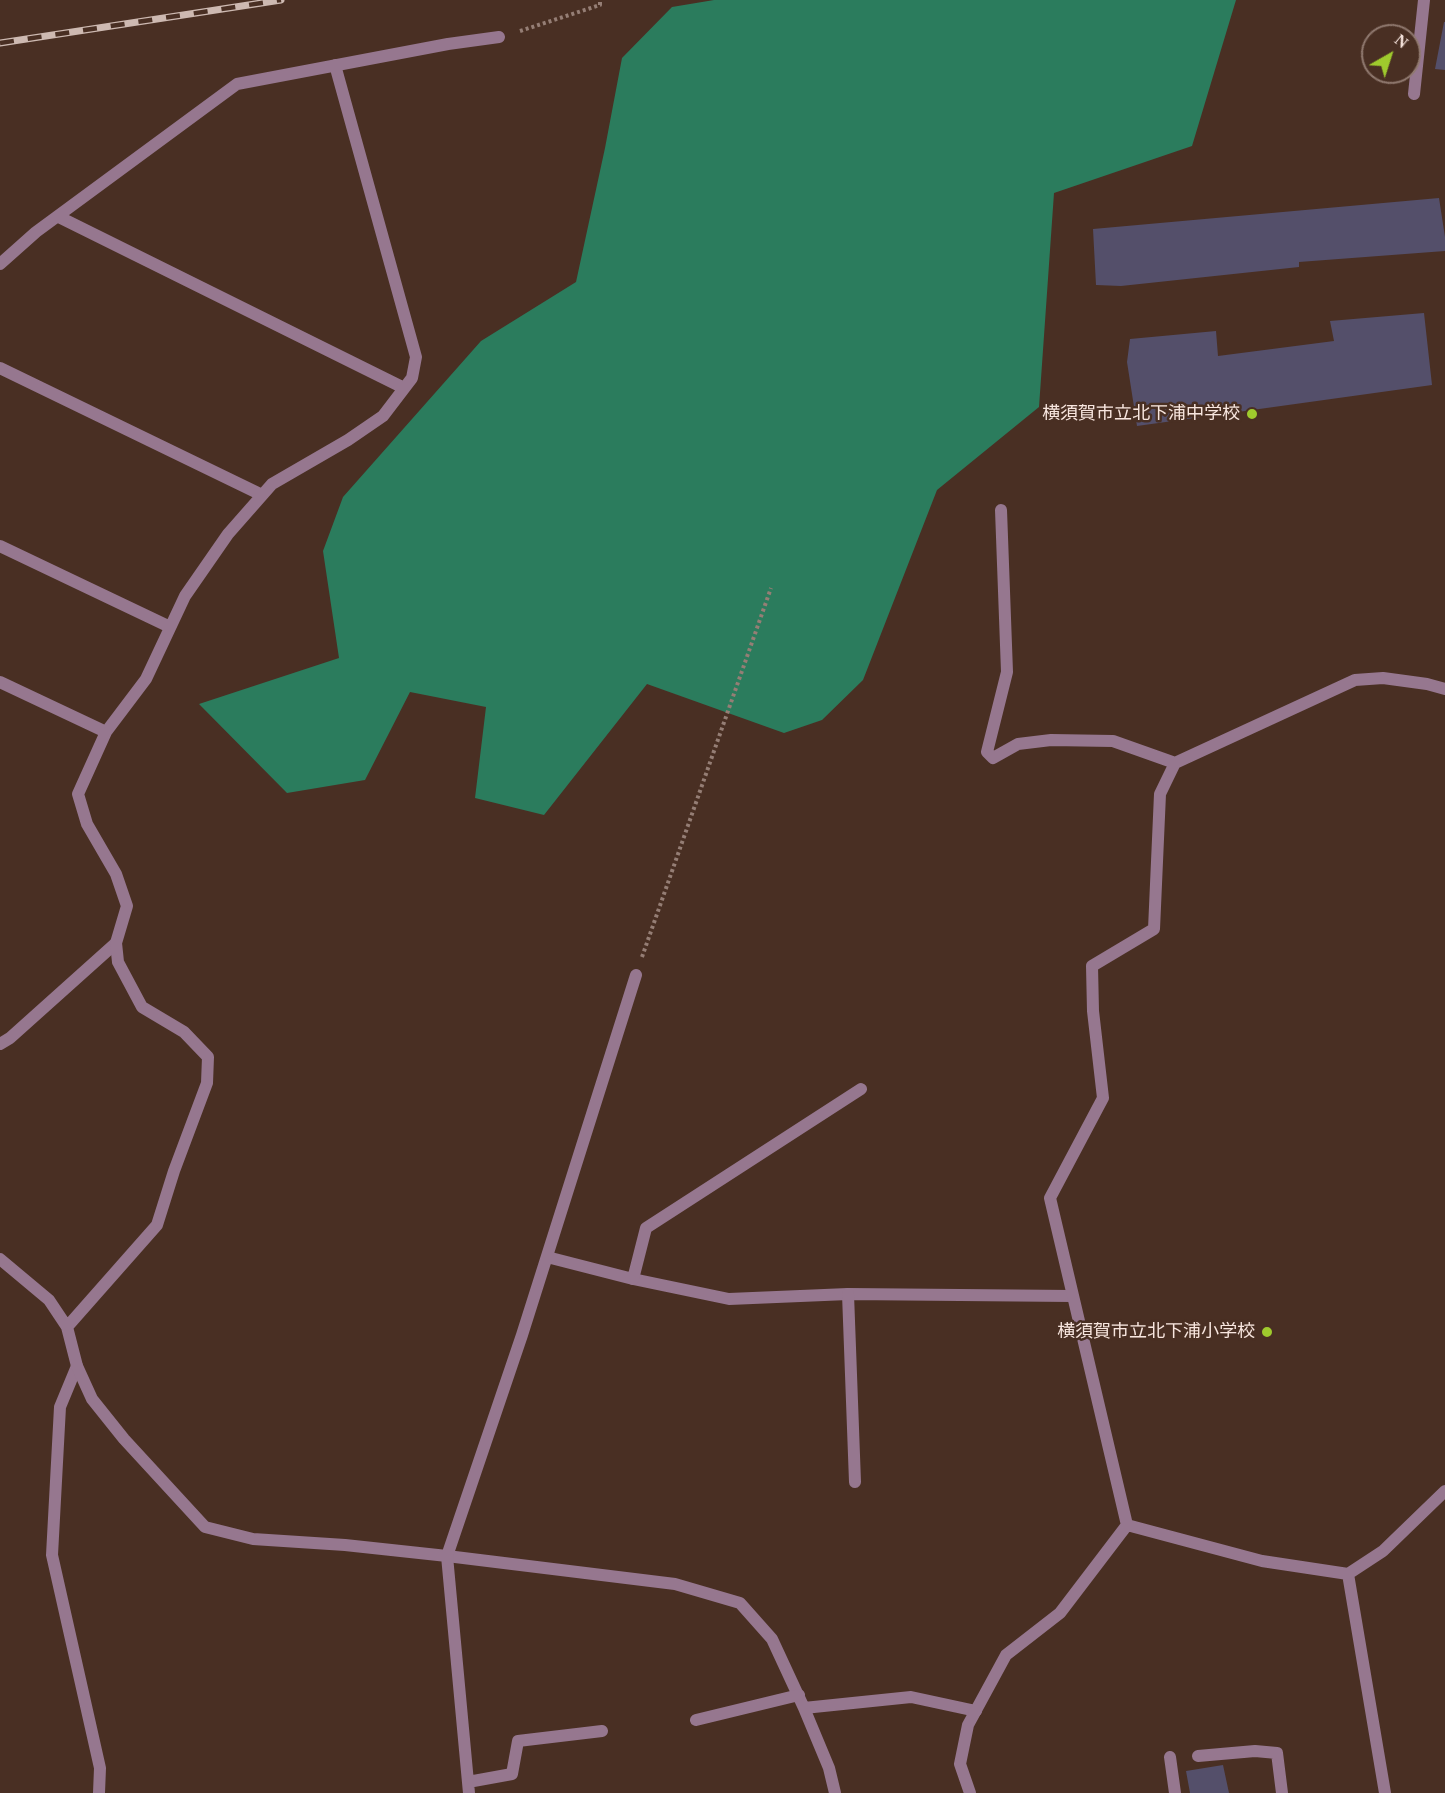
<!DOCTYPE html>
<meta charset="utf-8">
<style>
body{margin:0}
#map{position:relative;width:1445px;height:1793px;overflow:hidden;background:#492f23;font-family:"Times New Roman",serif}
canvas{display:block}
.north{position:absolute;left:1361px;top:24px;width:60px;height:60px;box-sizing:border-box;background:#492f23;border:2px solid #8f786e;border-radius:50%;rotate:39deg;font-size:16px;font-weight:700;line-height:24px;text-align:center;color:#f8e6df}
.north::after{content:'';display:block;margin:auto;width:21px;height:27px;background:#9fca2d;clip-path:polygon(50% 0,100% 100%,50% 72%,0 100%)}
</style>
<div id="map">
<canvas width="1445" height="1793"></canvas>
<div class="north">N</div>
</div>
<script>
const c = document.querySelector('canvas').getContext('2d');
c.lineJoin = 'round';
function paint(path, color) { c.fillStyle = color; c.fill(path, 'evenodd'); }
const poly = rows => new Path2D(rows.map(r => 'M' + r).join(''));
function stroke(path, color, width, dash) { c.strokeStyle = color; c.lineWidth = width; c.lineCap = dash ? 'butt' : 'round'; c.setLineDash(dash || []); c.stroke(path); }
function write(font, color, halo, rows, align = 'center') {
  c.font = font + ' "Times New Roman","Noto Sans JP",serif'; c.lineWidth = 5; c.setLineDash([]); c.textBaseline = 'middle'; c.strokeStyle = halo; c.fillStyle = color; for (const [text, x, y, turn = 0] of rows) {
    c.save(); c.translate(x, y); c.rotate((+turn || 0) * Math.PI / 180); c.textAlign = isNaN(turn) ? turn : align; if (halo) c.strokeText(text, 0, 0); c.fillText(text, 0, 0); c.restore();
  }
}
const forest = poly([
 [714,0,1236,0,1192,146,1054,193,1039,407,937,490,863,680,822,720,784,733,647,684,544,815,475,798,486,707,410,692,365,780,287,793,199,704,339,658,323,551,343,497,481,341,576,282,605,148,622,58,672,7]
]);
const building = poly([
 [1444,22,1445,22,1445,70,1435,69],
 [1439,198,1445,237,1445,251,1299,262,1299,267,1121,286,1096,285,1093,229],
 [1424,313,1432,385,1137,426,1127,362,1130,339,1216,331,1218,356,1334,341,1330,321],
 [1223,1765,1229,1793,1190,1793,1186,1771]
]);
const path = poly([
 [520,31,600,5,600,0],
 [642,957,771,588]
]);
const lane = poly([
 [0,1044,10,1038,116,943],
 [633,1279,729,1299,848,1294,1072,1296],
 [77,1366,60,1407,52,1555,100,1768,99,1793],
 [447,1556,675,1584,740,1603,772,1639,804,1708,829,1768,835,1793],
 [804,1708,911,1697,976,1711],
 [1170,1757,1175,1793]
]);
const street = poly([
 [1414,94,1424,0],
 [59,217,404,388],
 [0,264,36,232,237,84,448,44,499,37],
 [0,368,262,495],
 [1001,510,1007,672,987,752,993,758,1018,744,1051,740,1113,741,1175,763],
 [0,546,170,627],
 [0,682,106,732,146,679,185,596,228,534,272,484,348,440,383,416,412,378,416,357,335,65],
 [547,1257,633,1279,646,1228,861,1089],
 [0,1259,49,1300,67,1327,77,1366,92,1399,124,1439,205,1527,253,1539,345,1545,447,1556],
 [848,1294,855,1482],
 [67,1327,157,1225,174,1171,207,1083,208,1057,184,1032,142,1007,118,962,116,943,127,906,116,874,87,824,78,794,106,732],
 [1127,1525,1050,1198,1103,1098,1093,1011,1092,966,1154,929,1160,794,1175,763,1355,680,1383,678,1427,684,1445,689],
 [1127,1525,1262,1561,1348,1574,1383,1551,1445,1491],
 [1348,1574,1385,1793],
 [696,1720,799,1695],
 [1198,1756,1255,1751,1277,1753,1282,1793],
 [468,1782,512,1774,518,1741,602,1731],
 [469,1793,447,1556,522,1335,636,975],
 [970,1793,960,1764,968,1725,1006,1655,1060,1613,1127,1525]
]);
const rail = poly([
 [0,43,281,0]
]);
const markers = [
 [1252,414,6,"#9fca2d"],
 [1267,1332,6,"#9fca2d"]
];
const poiNames = [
 ["横須賀市立北下浦中学校",1240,414],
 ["横須賀市立北下浦小学校",1255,1332]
];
paint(forest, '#2b7c5d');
paint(building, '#544f6a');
stroke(path, '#957e75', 4, [3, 3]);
stroke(lane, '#96778f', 12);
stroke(street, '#96778f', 12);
stroke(rail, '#cdb9b1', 7);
stroke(rail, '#492f23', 4.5, [14]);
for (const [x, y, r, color] of markers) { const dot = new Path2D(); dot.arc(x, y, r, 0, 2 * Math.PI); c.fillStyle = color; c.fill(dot); stroke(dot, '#492f23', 2); }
write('18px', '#f8e6df', '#492f23', poiNames, 'right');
</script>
